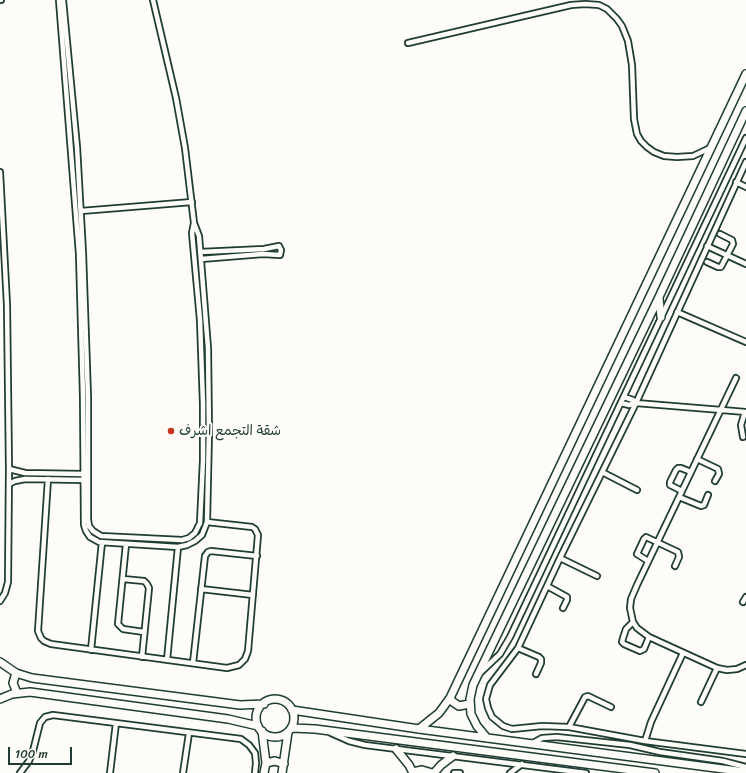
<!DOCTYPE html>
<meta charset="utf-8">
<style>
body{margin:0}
#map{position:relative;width:746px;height:773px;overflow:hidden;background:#fdfcf7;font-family:Sriracha,sans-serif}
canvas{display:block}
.scale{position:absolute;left:8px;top:747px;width:64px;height:18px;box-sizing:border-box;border:2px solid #1f3d34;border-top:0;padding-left:5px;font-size:12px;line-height:14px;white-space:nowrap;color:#1f3d34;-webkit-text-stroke:3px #fdfcf7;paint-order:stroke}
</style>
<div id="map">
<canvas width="746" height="773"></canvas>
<div class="scale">100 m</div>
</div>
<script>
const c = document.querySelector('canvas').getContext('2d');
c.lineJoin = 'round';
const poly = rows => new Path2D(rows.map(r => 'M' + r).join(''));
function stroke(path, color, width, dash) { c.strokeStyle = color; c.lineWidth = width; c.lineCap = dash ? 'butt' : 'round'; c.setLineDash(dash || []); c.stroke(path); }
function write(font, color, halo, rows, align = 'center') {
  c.font = font + ' Sriracha,"Playpen Sans Arabic",sans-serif'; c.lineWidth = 4; c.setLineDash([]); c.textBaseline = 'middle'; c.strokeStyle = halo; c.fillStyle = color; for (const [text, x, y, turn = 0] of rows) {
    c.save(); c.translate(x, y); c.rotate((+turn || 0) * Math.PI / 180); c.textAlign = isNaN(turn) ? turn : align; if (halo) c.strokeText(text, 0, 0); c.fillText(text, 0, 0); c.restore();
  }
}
const street = poly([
 [0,0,1,0],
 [59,0,79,254,83,396,84,525,86,531,90,537,99,542,178,547,187,545,195,541,202,535,207,522,209,432,208,348,199,236,194,223,185,148,176,98,153,0],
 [63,0,77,147,83,253,88,397,88,519,89,526,93,531,101,536,182,540,189,538,195,533,200,523,203,460,203,404,200,320,192,233,194,223],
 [408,43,571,5,585,4,599,5,607,9,617,19,622,26,628,41,632,65,634,119,637,134,641,141,647,147,654,152,664,156,677,157,693,156,710,148],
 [746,162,636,403,560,558,518,648,490,685,486,699,488,708,492,717,503,726,512,729,542,726,569,727,645,741,746,754],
 [0,172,7,305,9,469,8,582,5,593,0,601],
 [736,182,746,187],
 [81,211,192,202],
 [707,246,746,264],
 [200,252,264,249,279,246,281,250,280,255,263,254,201,259],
 [707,262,718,267,721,267,733,244,732,240,720,234],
 [677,312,746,342],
 [736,378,637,585,631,599,630,608,633,622,637,628,649,637,717,668,727,670,737,669,746,665],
 [624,397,633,400,636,403],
 [621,403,629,405,636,403,746,412],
 [743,437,741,425,745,412],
 [697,459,718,469,719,474,715,481],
 [9,469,25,473,84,474],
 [602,472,637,490],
 [48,479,38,631,41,638,44,641,51,644,227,668,239,665,245,659,248,651,258,535,255,529,252,527,207,522],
 [9,484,15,481,25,479,84,480],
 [682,491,670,485,670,482,676,470,678,468,681,468,691,472],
 [679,497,701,506,704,505,708,495],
 [126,544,118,624,123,629,144,632],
 [560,558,597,576],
 [648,561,637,554,644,539,646,537,678,552,679,557,675,566],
 [123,579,144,581,147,584,149,588,142,657],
 [547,586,567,597,567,600,563,608],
 [201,589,253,595],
 [743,602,746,597],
 [633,622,626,629,623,638,622,642,624,644,640,651,644,649,649,637],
 [518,648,539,657,541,659,541,663,536,674],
 [91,650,102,542],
 [167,660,178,547],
 [193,663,205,556,208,552,211,551,257,556],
 [480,673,500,654,510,637,746,138],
 [701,702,717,668],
 [569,727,585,697,588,696,611,707],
 [331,733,349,741,365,745,586,773],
 [645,741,651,722,683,653],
 [531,744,542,738,557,737,630,745,660,752,723,761,746,767],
 [20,773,29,761,33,751,40,723,45,717,53,715,241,739,249,745,255,753,256,763,255,773],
 [110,773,116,723],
 [183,773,189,733],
 [454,773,460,773],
 [510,773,522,764]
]);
const secondary = poly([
 [659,298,661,317],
 [0,662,16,673,32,678,240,705,264,704],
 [16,673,13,683,17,693],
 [450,698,453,702,459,706,469,704],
 [0,699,12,694,30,692,228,719,258,726],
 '256 718a19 19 0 1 1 38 0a19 19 0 1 1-38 0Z',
 [292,710,419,729,746,772],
 [292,728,315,729,655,773],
 [419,729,439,713,450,698,746,74],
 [262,731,266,763,264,773],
 [487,738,477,726,471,714,470,699,473,685,659,297,746,111],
 [396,749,409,765,413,773],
 [266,763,275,761,284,764],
 [413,772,422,770,432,773],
 [282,773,288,732],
 [434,773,441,765,453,756]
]);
const markers = [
 [171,431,4,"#c8321e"]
];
const poiNames = [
 ["شقة التجمع اشرف",179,431]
];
stroke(street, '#1f3d34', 8);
stroke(secondary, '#1f3d34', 10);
stroke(street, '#fdfcf7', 4.5);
stroke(secondary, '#fdfcf7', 7);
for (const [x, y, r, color] of markers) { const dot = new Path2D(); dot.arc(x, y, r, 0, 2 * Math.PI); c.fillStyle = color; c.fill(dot); stroke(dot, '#fdfcf7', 1.5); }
write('14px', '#1f3d34', '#fdfcf7', poiNames, 'left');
</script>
